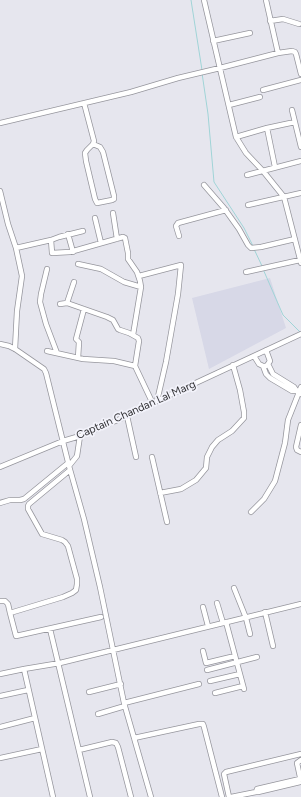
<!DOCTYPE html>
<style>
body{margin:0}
canvas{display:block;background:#e6e6ee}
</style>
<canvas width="301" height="797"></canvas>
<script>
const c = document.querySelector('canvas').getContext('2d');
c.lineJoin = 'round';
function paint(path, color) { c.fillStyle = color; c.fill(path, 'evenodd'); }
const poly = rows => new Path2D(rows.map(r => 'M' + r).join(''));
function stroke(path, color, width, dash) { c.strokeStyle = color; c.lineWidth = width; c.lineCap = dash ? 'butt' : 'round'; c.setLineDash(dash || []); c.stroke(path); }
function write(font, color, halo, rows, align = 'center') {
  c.font = font + ' Figtree,sans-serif'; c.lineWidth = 3.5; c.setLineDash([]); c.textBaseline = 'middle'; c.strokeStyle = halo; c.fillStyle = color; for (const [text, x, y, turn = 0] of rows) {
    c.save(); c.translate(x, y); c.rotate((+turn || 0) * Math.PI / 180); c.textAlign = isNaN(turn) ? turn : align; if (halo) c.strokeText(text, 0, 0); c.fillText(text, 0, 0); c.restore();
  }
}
const built = poly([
 [270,278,286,328,209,369,192,298]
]);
const stream = poly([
 [191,0,202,70],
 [202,73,208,114,214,182,244,228,253,246],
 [254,249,262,266],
 [263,269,283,315,301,333]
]);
const minor = poly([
 [204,0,236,137,246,153,263,171,284,197,301,263],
 [266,0,278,53],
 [270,21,283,19,299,24],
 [213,41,250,33],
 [263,90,301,80],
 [84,103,94,141,93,144,87,150,85,153,86,161,95,199,97,203,112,200,114,199,114,196,103,152,100,147,93,144],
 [229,105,260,97],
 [292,110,301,147],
 [0,123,131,92,178,78,220,68,278,53,292,51,295,52,296,54,301,74],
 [267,128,275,167],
 [236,137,267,128,295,122],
 [247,175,301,161],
 [204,185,224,208,239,229,248,245,251,248,261,247,295,239],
 [0,191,8,224,16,248,22,276,17,311,15,349],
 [248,205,301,193],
 [113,213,117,239],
 [95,218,101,243],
 [68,234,73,252],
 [179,236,176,226,178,223,226,210],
 [51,240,52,253,70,252,123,237,125,238,128,253,128,259,137,272,140,281,141,287,133,335],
 [16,248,51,240,59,237,83,231],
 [78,264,101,269,124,282,141,287],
 [47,269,41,294,40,302,46,324,57,353],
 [246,272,300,260],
 [139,276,181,265,178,294,166,362,157,401],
 [67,303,74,282],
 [60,304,67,303,107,317,113,320,118,329,120,330,129,333,138,338,139,341,135,366,153,404],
 [0,344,9,346,15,349,44,369,46,373,69,466,84,519,100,587,124,703,151,797],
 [47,351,83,359,114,361,135,366],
 [254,356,259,364,263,366,266,366,268,364,270,361,266,350],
 [78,358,79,342,76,339,84,309],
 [268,364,273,374,294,387,297,391,301,394],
 [263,366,266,374,270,378,292,391,297,391],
 [127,416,136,457],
 [301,425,296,447,297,450,301,452],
 [152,457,167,522],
 [69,466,77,456,80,436],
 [0,467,63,441,80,436,127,416,157,401,301,334],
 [160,493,181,489,196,480,206,468,207,457,212,447,218,440,232,431,244,418,244,412,240,390,233,365],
 [0,503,10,500,20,500,24,499,68,463],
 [251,512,264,499,275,481,285,443,288,420,301,387],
 [234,588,246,618,250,634],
 [0,601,5,601,8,604,10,613,16,636,101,617],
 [217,603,223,623],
 [203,607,208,626],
 [265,612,273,646],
 [10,613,63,597,72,593,76,590,77,584,77,579,68,546,65,542,62,540,42,534,28,509,28,506,29,504,70,470],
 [226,622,244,689],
 [50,629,90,797],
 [203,651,206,663,235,656],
 [24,669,53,797],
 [207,670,257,657],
 [0,674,24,669,60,663,301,604],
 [210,681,240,674],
 [89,692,121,684],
 [215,693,243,686],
 [0,696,28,690],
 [124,703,199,684],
 [98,714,125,706],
 [0,727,35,718],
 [134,738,199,724,203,724,204,727,222,797],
 [79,750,112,742,116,743,118,747,131,797],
 [0,758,42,749],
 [300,777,297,763,301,760],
 [300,779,257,789,256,792,258,792,300,782],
 [229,797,224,774,226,772,301,754],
 [231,797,256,792]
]);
const streetNames = [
 ["Captain Chandan Lal Marg",136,410,-24]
];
paint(built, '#d7d8e7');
stroke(stream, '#a0d4d7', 1);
stroke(minor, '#96969d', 6);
stroke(minor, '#fff', 4.5);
write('11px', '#313134', '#f3f3fb', streetNames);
</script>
